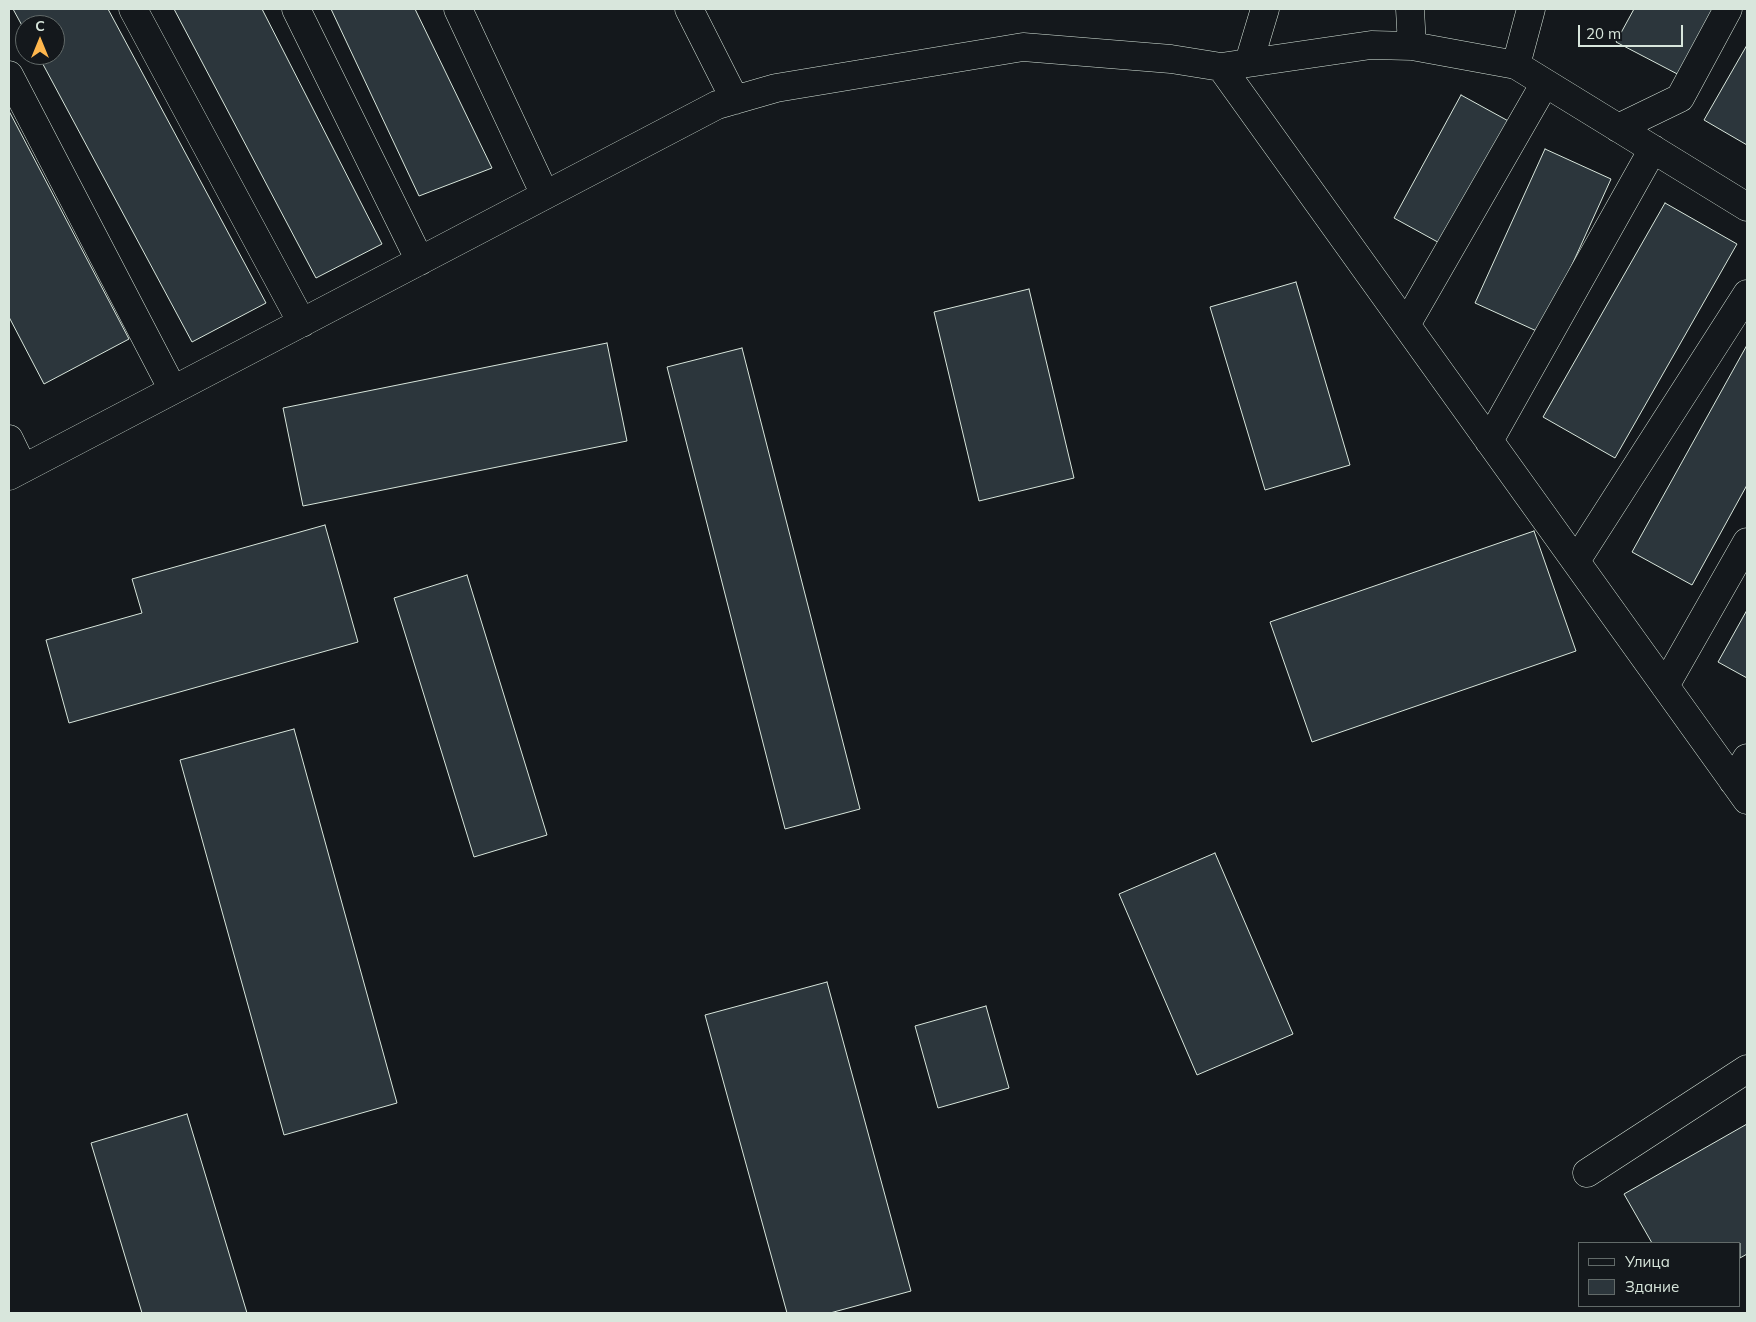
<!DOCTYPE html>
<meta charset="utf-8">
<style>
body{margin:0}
#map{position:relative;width:1756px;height:1322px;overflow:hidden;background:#14181c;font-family:Mulish,sans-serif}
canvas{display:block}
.frame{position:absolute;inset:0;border:10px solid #d8e6dc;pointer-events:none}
.legend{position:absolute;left:1578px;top:1242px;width:162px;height:65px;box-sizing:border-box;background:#14181c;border:1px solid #626a69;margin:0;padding:6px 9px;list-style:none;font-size:15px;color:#d8e6dc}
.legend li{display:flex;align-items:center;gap:10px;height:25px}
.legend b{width:25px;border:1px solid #626a69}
.north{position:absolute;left:15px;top:15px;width:50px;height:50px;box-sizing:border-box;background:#14181c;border:1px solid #626a69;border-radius:50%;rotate:0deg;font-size:14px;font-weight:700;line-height:20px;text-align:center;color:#d8e6dc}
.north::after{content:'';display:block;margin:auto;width:18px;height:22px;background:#ffb74d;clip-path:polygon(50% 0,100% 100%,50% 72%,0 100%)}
.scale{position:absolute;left:1578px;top:25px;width:105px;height:22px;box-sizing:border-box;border:2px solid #d8e6dc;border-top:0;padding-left:6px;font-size:15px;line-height:18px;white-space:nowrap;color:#d8e6dc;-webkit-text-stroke:4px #14181c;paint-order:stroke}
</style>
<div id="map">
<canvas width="1756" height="1322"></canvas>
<div class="frame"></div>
<ul class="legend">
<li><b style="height:6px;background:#14181c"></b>Улица</li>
<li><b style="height:14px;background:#2c363c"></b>Здание</li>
</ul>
<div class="north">С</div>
<div class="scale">20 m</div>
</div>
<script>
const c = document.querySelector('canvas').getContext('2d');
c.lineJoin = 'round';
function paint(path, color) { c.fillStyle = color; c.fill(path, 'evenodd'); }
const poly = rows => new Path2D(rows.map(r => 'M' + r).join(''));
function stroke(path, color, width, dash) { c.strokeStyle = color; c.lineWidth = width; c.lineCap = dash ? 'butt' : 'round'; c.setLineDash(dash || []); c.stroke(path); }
const building = poly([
 [13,9,108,9,266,303,192,342,38,55,55,55,55,25,25,25,25,31,13,9],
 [174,9,262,9,382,244,316,278,174,9],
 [331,9,415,9,492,168,419,196,331,9],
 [1634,9,1722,9,1685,78,1616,42,1634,9],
 [1747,45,1747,145,1704,120,1747,45],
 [1461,95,1512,123,1445,246,1394,218,1461,95],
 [9,111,129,339,44,384,9,317,9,111],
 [1545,149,1611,179,1541,333,1475,303,1545,149],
 [1665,203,1737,244,1615,458,1543,417,1665,203],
 [1296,282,1350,465,1265,490,1210,307,1296,282],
 [1029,289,1074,478,979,501,934,312,1029,289],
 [607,343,627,441,303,506,283,408,607,343],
 [1747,345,1747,485,1692,585,1632,552,1747,345],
 [742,348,860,809,785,829,667,367,742,348],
 [325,525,358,642,69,723,46,640,142,613,132,579,325,525],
 [1534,531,1576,651,1312,742,1270,622,1534,531],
 [467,575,547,835,474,857,394,598,467,575],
 [1747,610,1747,678,1718,662,1747,610],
 [294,729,397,1103,284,1135,180,760,294,729],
 [1215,853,1293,1034,1197,1075,1119,894,1215,853],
 [827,982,911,1291,830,1313,787,1313,705,1015,827,982],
 [986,1006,1009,1088,938,1108,915,1026,986,1006],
 [187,1114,247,1313,142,1313,91,1143,187,1114],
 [1747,1124,1747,1254,1740,1258,1740,1243,1652,1243,1624,1194,1747,1124]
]);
const minor = poly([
 [133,9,302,323],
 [296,9,420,261],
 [458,9,545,195],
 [689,9,735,100],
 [1410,9,1412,46],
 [1249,62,1265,9],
 [1516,65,1531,9],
 [1221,67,1747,800],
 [9,75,173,390],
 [1618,128,1680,98,1728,9],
 [1406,325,1545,83],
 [9,439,23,468],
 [1489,441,1653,149],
 [9,476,717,105,776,88,1023,47,1171,59,1221,67,1371,45,1412,46,1516,65,1747,207],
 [1576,561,1747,294],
 [1665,686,1747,542],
 [1733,781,1747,758],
 [1587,1173,1747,1069]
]);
paint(building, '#2c363c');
stroke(building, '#d8e6dc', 1);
stroke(minor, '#d8e6dc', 29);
stroke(minor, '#14181c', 28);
</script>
